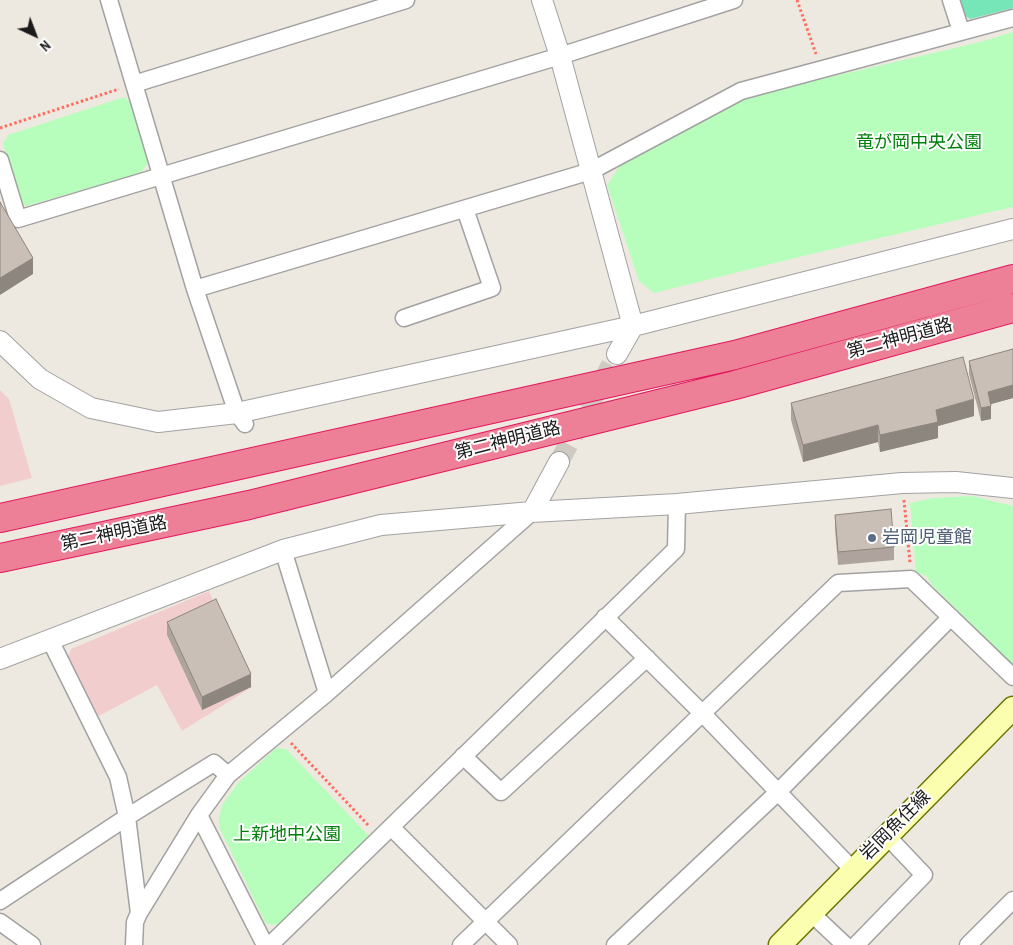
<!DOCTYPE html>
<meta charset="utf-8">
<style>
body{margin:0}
#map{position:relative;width:1013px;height:945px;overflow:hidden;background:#eee9e0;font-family:"Archivo Narrow",sans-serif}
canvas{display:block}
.north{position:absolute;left:10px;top:10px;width:50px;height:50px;-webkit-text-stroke:4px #fff;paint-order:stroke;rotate:137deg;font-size:14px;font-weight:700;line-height:20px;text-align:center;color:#1b1b1b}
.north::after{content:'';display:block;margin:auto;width:18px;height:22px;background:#1b1b1b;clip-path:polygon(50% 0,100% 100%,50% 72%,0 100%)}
</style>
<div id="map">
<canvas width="1013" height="945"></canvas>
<div class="north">N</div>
</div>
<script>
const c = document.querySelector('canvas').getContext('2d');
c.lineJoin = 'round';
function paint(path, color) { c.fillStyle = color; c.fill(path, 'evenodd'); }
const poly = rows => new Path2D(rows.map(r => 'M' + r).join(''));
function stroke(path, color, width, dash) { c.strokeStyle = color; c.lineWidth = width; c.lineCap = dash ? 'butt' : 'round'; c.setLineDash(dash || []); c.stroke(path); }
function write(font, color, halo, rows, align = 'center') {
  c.font = font + ' "Archivo Narrow","Noto Sans JP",sans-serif'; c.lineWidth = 4; c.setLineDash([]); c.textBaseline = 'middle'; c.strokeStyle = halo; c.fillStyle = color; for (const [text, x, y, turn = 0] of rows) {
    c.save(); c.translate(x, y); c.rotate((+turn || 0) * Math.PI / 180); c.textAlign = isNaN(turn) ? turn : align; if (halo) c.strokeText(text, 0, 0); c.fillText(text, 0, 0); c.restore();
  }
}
const commercial = poly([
 [0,390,9,399,32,478,0,486],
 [209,591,252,687,182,731,157,685,95,718,66,663,71,649]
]);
const park = poly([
 [1013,32,1013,207,807,255,654,293,639,281,607,185,620,166,741,98,980,42],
 [124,97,132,104,149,161,141,173,26,206,21,202,3,144,8,135],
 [972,496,1013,506,1013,665,933,586,926,576,916,572,910,503,933,498],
 [276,748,286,749,369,836,278,925,266,924,219,827,219,817,222,805,238,783]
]);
const pitch = poly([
 [957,0,1013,0,1013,8,970,19,960,12]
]);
const tertiaryTunnel = poly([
 [559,462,617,354]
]);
const path = poly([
 [797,0,816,54],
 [0,128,119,89],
 [904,500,910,563],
 [291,743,369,826]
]);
const minor = poly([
 [109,0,195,289,237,413,245,424],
 [951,0,961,31],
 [134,84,406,0],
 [0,160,18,219,560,56,734,0],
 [195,289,591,171,741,91,1013,18],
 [404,318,492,288,465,209],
 [283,550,327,693],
 [605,617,703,714,853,870],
 [50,640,118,777,127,817,139,913],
 [463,756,501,792,647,658],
 [199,815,265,945],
 [0,901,127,817,214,763,228,775],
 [811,913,845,945],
 [0,922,32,945],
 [134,945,135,922,139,913,199,815,228,775,327,693,532,512],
 [270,945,391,827],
 [461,945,838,583,911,579,1013,677],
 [509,945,391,827,676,549,677,504],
 [615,945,778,792,951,617],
 [856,945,924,875,887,836],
 [968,945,1013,900]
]);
const tertiary = poly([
 [542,0,560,56,633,326,617,354],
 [0,341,40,379,91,408,158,422,237,413,633,326,1013,229],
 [532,512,559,462],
 [0,659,283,550,381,525,532,512,677,504,902,483,956,482,1013,488]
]);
const secondary = poly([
 [780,945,1013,708]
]);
const motorway = poly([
 [0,518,735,355,1013,279],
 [0,558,249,505,735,385,1013,308]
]);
const wall = poly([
 [1013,349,1013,398,990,404,991,419,981,421,969,374,969,361],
 [791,403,974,416,938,426,938,438,880,452,878,442,803,462,791,420],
 [835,515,894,547,894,560,838,565,835,528],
 [167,622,251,687,202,710,167,635]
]);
const shadedWall = poly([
 [33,258,33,274,0,295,0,278],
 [1013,385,1013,398,988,405,988,392],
 [974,399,974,416,938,426,938,438,880,452,880,435,936,410],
 [991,406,991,419,981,421,981,408],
 [878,425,878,442,803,462,803,445],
 [251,674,251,687,202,710,202,697]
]);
const building = poly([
 [0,202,33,258,0,278,0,202],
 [1013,349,1013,385,988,392,991,406,981,408,969,361,1013,349],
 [963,357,974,399,936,410,938,422,880,435,878,425,803,445,791,403,963,357],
 [891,509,894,547,838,552,835,515,891,509],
 [216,599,251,674,202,697,167,622,216,599]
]);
const markers = [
 [872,538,5,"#5c6f8a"]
];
const parkNames = [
 ["竜が岡中央公園",919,143],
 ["上新地中公園",287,835]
];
const streetNames = [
 ["第二神明道路",900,339,-15],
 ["第二神明道路",508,441,-14],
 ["第二神明道路",114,534,-12],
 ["岩岡魚住線",896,826,-45]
];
const serviceNames = [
 ["岩岡児童館",882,538]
];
paint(commercial, '#f1cecd');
paint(park, '#b7febc');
paint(pitch, '#76e5b8');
stroke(tertiaryTunnel, '#cecac2', 20, [20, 10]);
stroke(minor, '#a2a2a2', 19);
stroke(tertiary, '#a2a2a2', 22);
stroke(secondary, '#6a7500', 25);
stroke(motorway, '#e3165f', 30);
stroke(path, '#ff6e60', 3, [2.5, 2.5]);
stroke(minor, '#fff', 16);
stroke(tertiary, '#fff', 20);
stroke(secondary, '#fbfeae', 22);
stroke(motorway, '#ed8096', 28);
paint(wall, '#aea49d');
paint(shadedWall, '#8d867f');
paint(building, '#cabfb6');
stroke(building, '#8d867f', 1);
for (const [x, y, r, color] of markers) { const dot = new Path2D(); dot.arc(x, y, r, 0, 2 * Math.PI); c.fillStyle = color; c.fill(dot); stroke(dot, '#fff', 2); }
write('18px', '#03800b', '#fff', parkNames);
write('18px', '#1b1b1b', '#fff', streetNames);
write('18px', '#4e5e75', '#fff', serviceNames, 'left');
</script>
